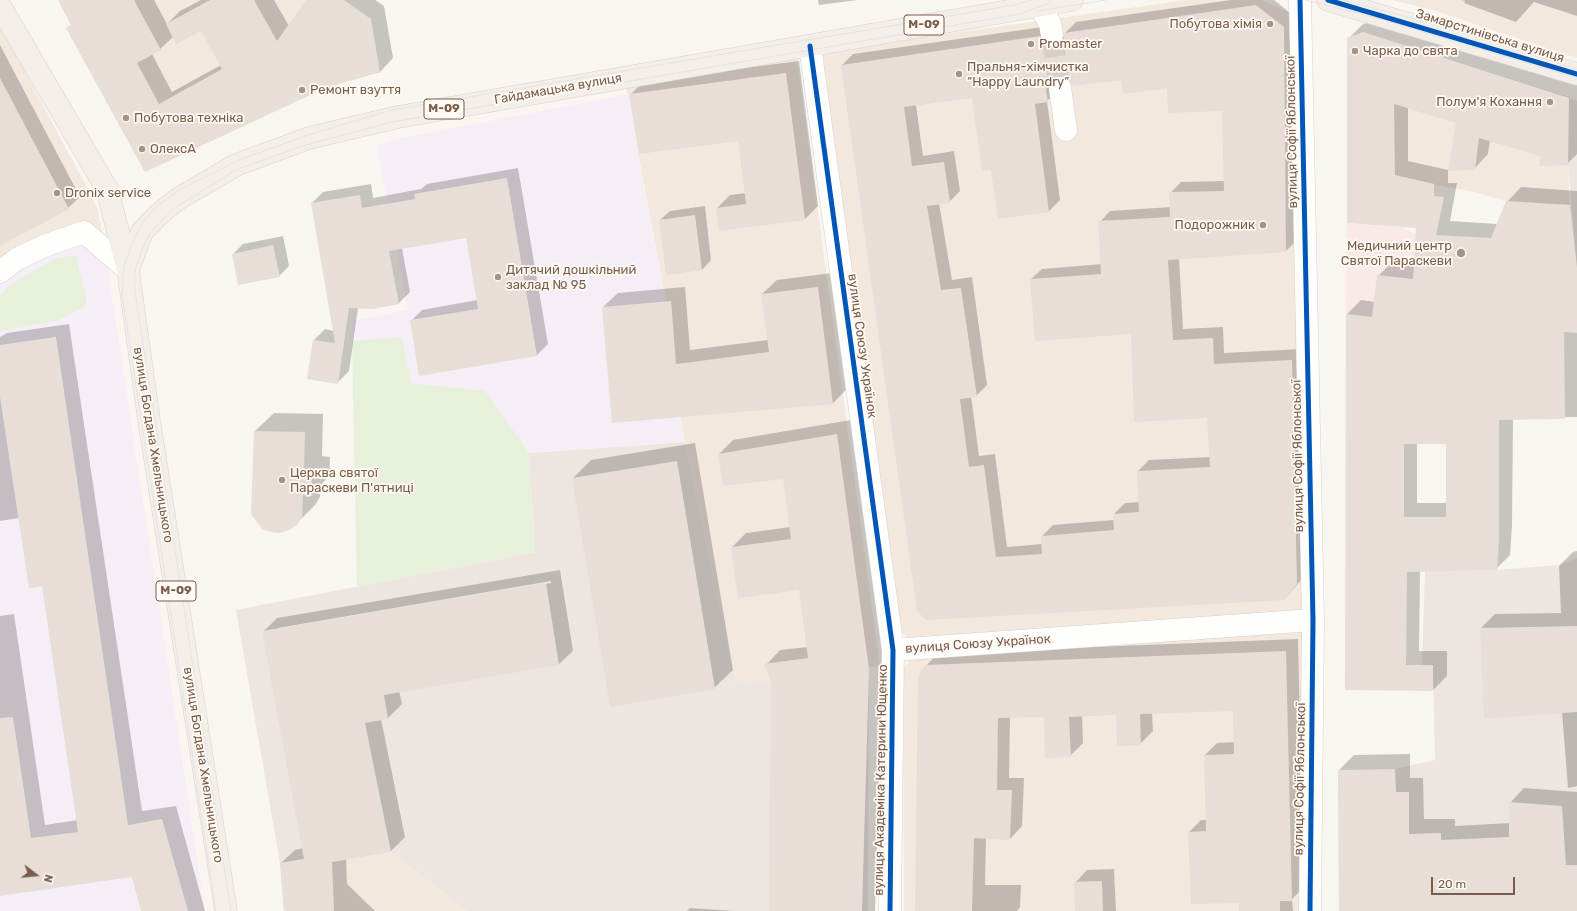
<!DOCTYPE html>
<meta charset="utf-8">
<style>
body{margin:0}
#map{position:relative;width:1577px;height:911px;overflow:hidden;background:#f9f5f0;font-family:Rubik,sans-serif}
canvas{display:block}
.north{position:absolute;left:16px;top:855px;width:40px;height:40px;-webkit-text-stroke:3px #fffaf3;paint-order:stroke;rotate:106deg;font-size:11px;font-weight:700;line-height:16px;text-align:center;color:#7a5c4d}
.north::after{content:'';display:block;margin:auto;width:14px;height:18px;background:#7a5c4d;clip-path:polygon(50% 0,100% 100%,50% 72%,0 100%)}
.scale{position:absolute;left:1431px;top:877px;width:84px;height:18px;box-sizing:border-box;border:2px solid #7a5c4d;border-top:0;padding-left:5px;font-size:12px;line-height:14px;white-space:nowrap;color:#7a5c4d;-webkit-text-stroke:3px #fffaf3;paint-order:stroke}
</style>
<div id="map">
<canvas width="1577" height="911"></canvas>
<div class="north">N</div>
<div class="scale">20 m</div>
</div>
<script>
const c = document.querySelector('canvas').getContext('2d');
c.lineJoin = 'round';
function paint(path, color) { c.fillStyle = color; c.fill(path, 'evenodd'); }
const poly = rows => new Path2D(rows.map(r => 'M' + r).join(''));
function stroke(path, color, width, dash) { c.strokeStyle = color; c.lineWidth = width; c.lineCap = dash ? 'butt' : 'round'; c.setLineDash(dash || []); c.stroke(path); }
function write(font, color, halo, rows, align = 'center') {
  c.font = font + ' Rubik,sans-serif'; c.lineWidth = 3.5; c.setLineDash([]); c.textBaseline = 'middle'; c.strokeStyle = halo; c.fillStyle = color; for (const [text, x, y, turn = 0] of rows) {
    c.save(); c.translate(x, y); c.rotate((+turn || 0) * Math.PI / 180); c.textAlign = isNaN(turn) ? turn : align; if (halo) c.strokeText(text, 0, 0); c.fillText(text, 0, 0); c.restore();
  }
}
const residential = poly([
 [58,0,344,0,371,19,380,72,325,88,145,172,66,28,71,25],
 [1187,0,1261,0,1298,16,1306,613,912,641,898,630,818,52],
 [1392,0,1577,0,1577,58,1433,10],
 [0,24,97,207,103,238,0,280],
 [1359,32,1570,97,1568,165,1570,205,1506,201,1471,191,1446,187,1395,175,1347,173],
 [797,58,880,666,771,682,736,683,685,442,680,417,670,301,666,301,626,88],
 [1306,626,1304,911,904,911,903,669,913,656],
 [391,852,467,911,284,911,280,863,304,859,306,866]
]);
const industrial = poly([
 [1569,98,1577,101,1577,268,1568,165],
 [685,442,736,683,771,682,869,669,868,911,467,911,391,852,305,866,304,859,280,863,236,610,535,552,529,453],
 [1577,558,1577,911,1339,911,1338,770,1395,769,1435,760,1433,665,1422,665,1425,571,1497,570,1558,565]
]);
const education = poly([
 [629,94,644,189,666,301,671,301,680,417,685,442,529,453,535,552,357,587,352,321,408,310,377,146,397,139],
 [103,238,205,911,0,911,0,280,55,252]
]);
const medical = poly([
 [1506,201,1570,205,1577,268,1577,333,1437,324,1346,314,1347,223,1401,227,1416,234,1491,238]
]);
const green = poly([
 [76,255,87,303,82,308,56,321,0,331,0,296,9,285,54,259],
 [402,337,411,383,485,391,529,453,535,552,357,587,352,341]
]);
const shadow = poly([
 [59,0,154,0,167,24,180,11,201,0,274,0,289,26,307,0,375,0,384,6,393,58,380,72,324,87,145,171,68,28,72,24],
 [202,30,221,65,172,92,152,54,160,49,173,37],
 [818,0,857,0,819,5],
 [1231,0,1274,0,1294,16,1297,240,1286,251,1179,258,1183,329,1223,327,1224,353,1302,349,1308,572,1285,599,926,619,842,65,853,54,1050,26,1058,36,1065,37,1065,33,1076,22],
 [1059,75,1065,76,1071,80,1122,78,1168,86,1223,110,1225,181,1181,182,1170,193,1171,207,1110,211,1100,222,1102,264,1042,269,1031,279,1132,333,1208,417,1210,457,1149,460,1138,471,1140,502,1125,503,1114,514,1114,520,1053,525,1042,536,1042,544,1007,547,995,454,979,456,971,396,976,396,987,385,972,277,952,280,939,203,949,202,960,191,954,151,923,156,916,105,973,97,992,169,1049,211,1060,200,1047,101,1058,90,1057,78],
 [1462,0,1577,0,1577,16,1534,2,1516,22,1464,3,1465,1],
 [1378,18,1577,83,1577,154,1567,164,1490,140,1488,154,1474,169,1457,122,1408,108,1408,161,1448,170,1448,183,1457,183,1450,221,1498,224,1507,202,1521,187,1577,191,1577,417,1513,418,1512,525,1510,555,1496,569,1420,570,1419,651,1447,651,1447,676,1433,690,1346,689,1347,314,1361,300,1375,302,1378,276,1392,262,1415,264,1418,227,1348,222,1348,39,1362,25],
 [1417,443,1447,443,1447,503,1417,503],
 [0,45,80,197,68,208,0,245],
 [799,61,818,206,805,219,717,208,730,195,746,193,739,140,631,94,644,81],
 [518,168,548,344,537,355,420,375,411,321,422,310,477,300,467,237,402,248,410,292,399,303,373,308,358,308,349,371,338,382,314,340,325,329,334,331,312,203,323,192,371,184,373,198,421,189,427,184],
 [705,206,711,260,702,270,660,220,670,211],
 [283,236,289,266,279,276,233,254,243,244],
 [832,273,847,389,833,403,613,422,603,307,618,293,685,287,690,350,768,340,762,294,777,280],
 [69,324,142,811,176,806,205,911,142,911,132,876,0,895,0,616,14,614,45,825,78,820,43,585,19,518,0,521,0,337,7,333],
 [274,413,323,414,322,456,330,457,329,476,321,485,320,497,315,505,296,524,255,431],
 [851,420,883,654,875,911,770,911,772,682,766,665,780,650,808,647,800,588,732,547,746,533,791,527,784,477,719,454,733,440],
 [695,443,733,670,714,688,573,478,591,460],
 [1577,551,1577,786,1568,788,1562,712,1481,628,1495,614,1561,613,1559,566,1573,552],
 [560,570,573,651,559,664,399,691,402,704,388,718,381,719,405,837,391,851,346,858,347,884,375,911,285,911,281,863,295,850,303,848,263,632,277,618],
 [551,581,551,583,278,630,278,628],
 [1298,639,1304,887,1292,899,1293,911,1240,911,1240,902,1189,832,1201,820,1207,820,1205,755,1217,743,1235,742,1234,710,1152,712,1153,731,1140,744,1117,714,1082,715,1083,743,1070,756,1045,716,1010,717,1009,778,1024,778,1022,826,1010,839,986,838,985,885,1021,885,1020,907,1017,911,916,911,926,666,938,653],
 [1410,754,1410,778,1423,778,1424,819,1455,819,1455,826,1510,823,1510,803,1524,788,1577,792,1577,911,1341,911,1339,770,1354,755],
 [1114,869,1116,911,1076,911,1075,883,1087,870],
 [690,908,735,911,687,911]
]);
const building = poly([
 [58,0,134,0,161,50,137,63,159,104,222,69,201,31,176,44,166,24,210,0,254,0,277,41,306,0,344,0,371,19,380,72,325,88,145,172,66,28,71,25],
 [1256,5,1284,27,1286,252,1168,260,1173,340,1213,338,1214,364,1292,360,1297,584,1285,600,926,620,917,611,841,65,1040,36,1043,43,1047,47,1054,47,1060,44,1064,39,1064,33],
 [1058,76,1065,77,1070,81,1072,86,1121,80,1123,94,1167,88,1168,113,1222,111,1224,191,1169,192,1170,217,1098,221,1101,274,1030,279,1035,341,1131,334,1134,422,1207,418,1210,467,1137,471,1139,512,1113,514,1114,530,1041,536,1042,554,996,557,984,465,969,467,960,399,977,397,961,288,941,290,927,206,950,203,944,162,912,166,904,107,972,98,982,171,991,170,998,219,1049,212,1035,104,1048,102,1046,90,1048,84,1052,78],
 [1363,32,1569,98,1568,165,1539,166,1541,156,1479,138,1475,170,1448,171,1456,123,1394,104,1395,175,1434,184,1434,196,1444,197,1436,235,1491,238,1506,201,1570,205,1577,268,1577,333,1564,332,1565,419,1499,420,1499,539,1497,570,1407,572,1406,665,1433,665,1433,691,1345,690,1346,314,1372,317,1377,275,1413,279,1416,228,1347,223,1347,38],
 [1404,444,1446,444,1446,517,1404,517],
 [786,73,805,220,719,231,716,208,746,204,738,141,639,154,629,94],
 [0,78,69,209,0,246],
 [507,178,537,356,419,376,410,320,478,309,466,238,389,251,399,304,373,309,349,308,338,384,307,379,313,340,335,343,311,203,360,195,362,208,415,199,414,194],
 [695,215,702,270,666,275,659,220],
 [273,245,280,277,238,285,232,254],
 [818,287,833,404,612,423,602,307,671,301,676,364,769,352,761,294],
 [56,337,128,825,162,819,188,911,141,911,132,877,0,896,0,718,13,717,31,838,78,832,42,586,29,588,0,397,0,345],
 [254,431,305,432,304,474,312,475,312,496,303,495,302,517,297,525,289,530,280,533,271,532,262,529,251,514],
 [837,434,869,669,862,911,769,911,771,682,764,664,808,658,799,590,738,598,731,547,791,539,783,479,723,486,718,454],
 [677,461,715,689,610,707,572,478],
 [546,583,559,665,384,695,388,719,365,723,391,852,332,862,334,911,284,911,280,863,304,859,262,631],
 [1577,626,1577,712,1484,719,1480,628],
 [1286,651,1292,901,1280,901,1280,911,1239,911,1239,903,1191,904,1188,832,1206,831,1204,755,1234,754,1233,711,1140,714,1141,745,1117,746,1116,715,1069,717,1071,757,1045,758,1044,717,998,718,997,790,1012,790,1010,840,974,838,972,911,915,911,918,677,925,665],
 [1395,769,1396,792,1409,792,1409,834,1441,833,1441,840,1509,837,1509,802,1562,806,1566,865,1577,865,1577,911,1339,911,1338,770],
 [1102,881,1103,911,1075,911,1074,882]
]);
const minorTunnel = poly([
 [1052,35,1060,88]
]);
const minor = poly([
 [1300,0,1313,620,1310,911],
 [1039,6,1050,23,1052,35],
 [810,46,893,650,890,911],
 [1060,88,1066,130],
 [0,272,17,259,44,246,84,232,128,270],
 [893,650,1313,620]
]);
const major = poly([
 [1328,0,1577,74],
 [0,6,107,189,128,270,149,420,226,911],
 [128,270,142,232,158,215,178,199,236,165,309,138,398,117,1072,0]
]);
const tram = poly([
 [1305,0,1373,17,1577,78],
 [1344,0,1433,24,1577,69],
 [1038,11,1106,0],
 [216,911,122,294,124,266,131,246,142,223,157,206,181,189,239,160,308,135,392,110,1015,5,1031,0],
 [231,911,135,292,135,271,141,252,150,233,173,209,236,170,302,146,392,122,1020,14,1047,4,1051,0]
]);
const cycleway = poly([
 [1300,0,1313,620,1310,911],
 [1328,0,1577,74],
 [810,46,893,650,890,911]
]);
const markers = [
 [1270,24,4,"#a69286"],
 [1031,44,4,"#a69286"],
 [1355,51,4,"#a69286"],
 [959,74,4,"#a69286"],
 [302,90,4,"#a69286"],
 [1550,102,4,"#a69286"],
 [126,118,4,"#a69286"],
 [142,149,4,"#a69286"],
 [57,193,4,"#a69286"],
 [1263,225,4,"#a69286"],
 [1461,253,5,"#a69286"],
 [498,277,4,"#a69286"],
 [282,480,4,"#a69286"]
];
const shields = [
 [924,25,40],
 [444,109,40],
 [176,591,40]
];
const shieldNames = [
 ["М-09",924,25],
 ["М-09",444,109],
 ["М-09",176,591]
];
const poiNames = [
 ["Побутова хімія",1262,24,"right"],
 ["Promaster",1039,44],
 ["Чарка до свята",1363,51],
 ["Пральня-хімчистка",967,67],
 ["“Happy Laundry”",967,82],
 ["Ремонт взуття",310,90],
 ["Полум'я Кохання",1542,102,"right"],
 ["Побутова техніка",134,118],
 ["ОлексА",150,149],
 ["Dronix service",65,193],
 ["Подорожник",1255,225,"right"],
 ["Медичний центр",1452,246,"right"],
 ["Святої Параскеви",1452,261,"right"],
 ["Дитячий дошкільний",506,270],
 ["заклад № 95",506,285],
 ["Церква святої",290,473],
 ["Параскеви П'ятниці",290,488]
];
const streetNames = [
 ["Замарстинівська вулиця",1490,36,17],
 ["Гайдамацька вулиця",558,89,-10],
 ["вулиця Софії Яблонської",1292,132,-91],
 ["вулиця Союзу Українок",862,346,82],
 ["вулиця Богдана Хмельницького",153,445,81],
 ["вулиця Софії Яблонської",1298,456,-91],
 ["вулиця Союзу Українок",978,644,-4],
 ["вулиця Богдана Хмельницького",203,765,81],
 ["вулиця Софії Яблонської",1300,779,-89],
 ["вулиця Академіка Катерини Ющенко",881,780,-89]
];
paint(residential, '#f2e8de');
paint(industrial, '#ede5e0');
paint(education, '#f6eef6');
paint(medical, '#fae9e9');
paint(green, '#e7f0db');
paint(shadow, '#0003');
paint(building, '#e6ded7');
stroke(minorTunnel, '#d9cfc7', 22, [22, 11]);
stroke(minor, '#d7d1cb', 23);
stroke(major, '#dad1cc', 23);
stroke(minor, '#fefefd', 22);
stroke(major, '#f3eee8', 22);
stroke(tram, '#e6e3e7', 1);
stroke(cycleway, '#0057b8', 5);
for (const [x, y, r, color] of markers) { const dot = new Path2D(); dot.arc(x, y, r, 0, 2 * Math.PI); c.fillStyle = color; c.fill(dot); stroke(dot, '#fffaf3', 1.5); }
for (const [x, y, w] of shields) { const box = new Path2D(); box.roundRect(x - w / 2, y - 10, w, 20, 3); c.fillStyle = '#fffaf3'; c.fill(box); stroke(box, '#7a5c4d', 1); }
write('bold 12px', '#7a5c4d', null, shieldNames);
write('13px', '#7a5c4d', '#fffaf3', poiNames, 'left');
write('13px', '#7a5c4d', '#fffaf3', streetNames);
</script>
